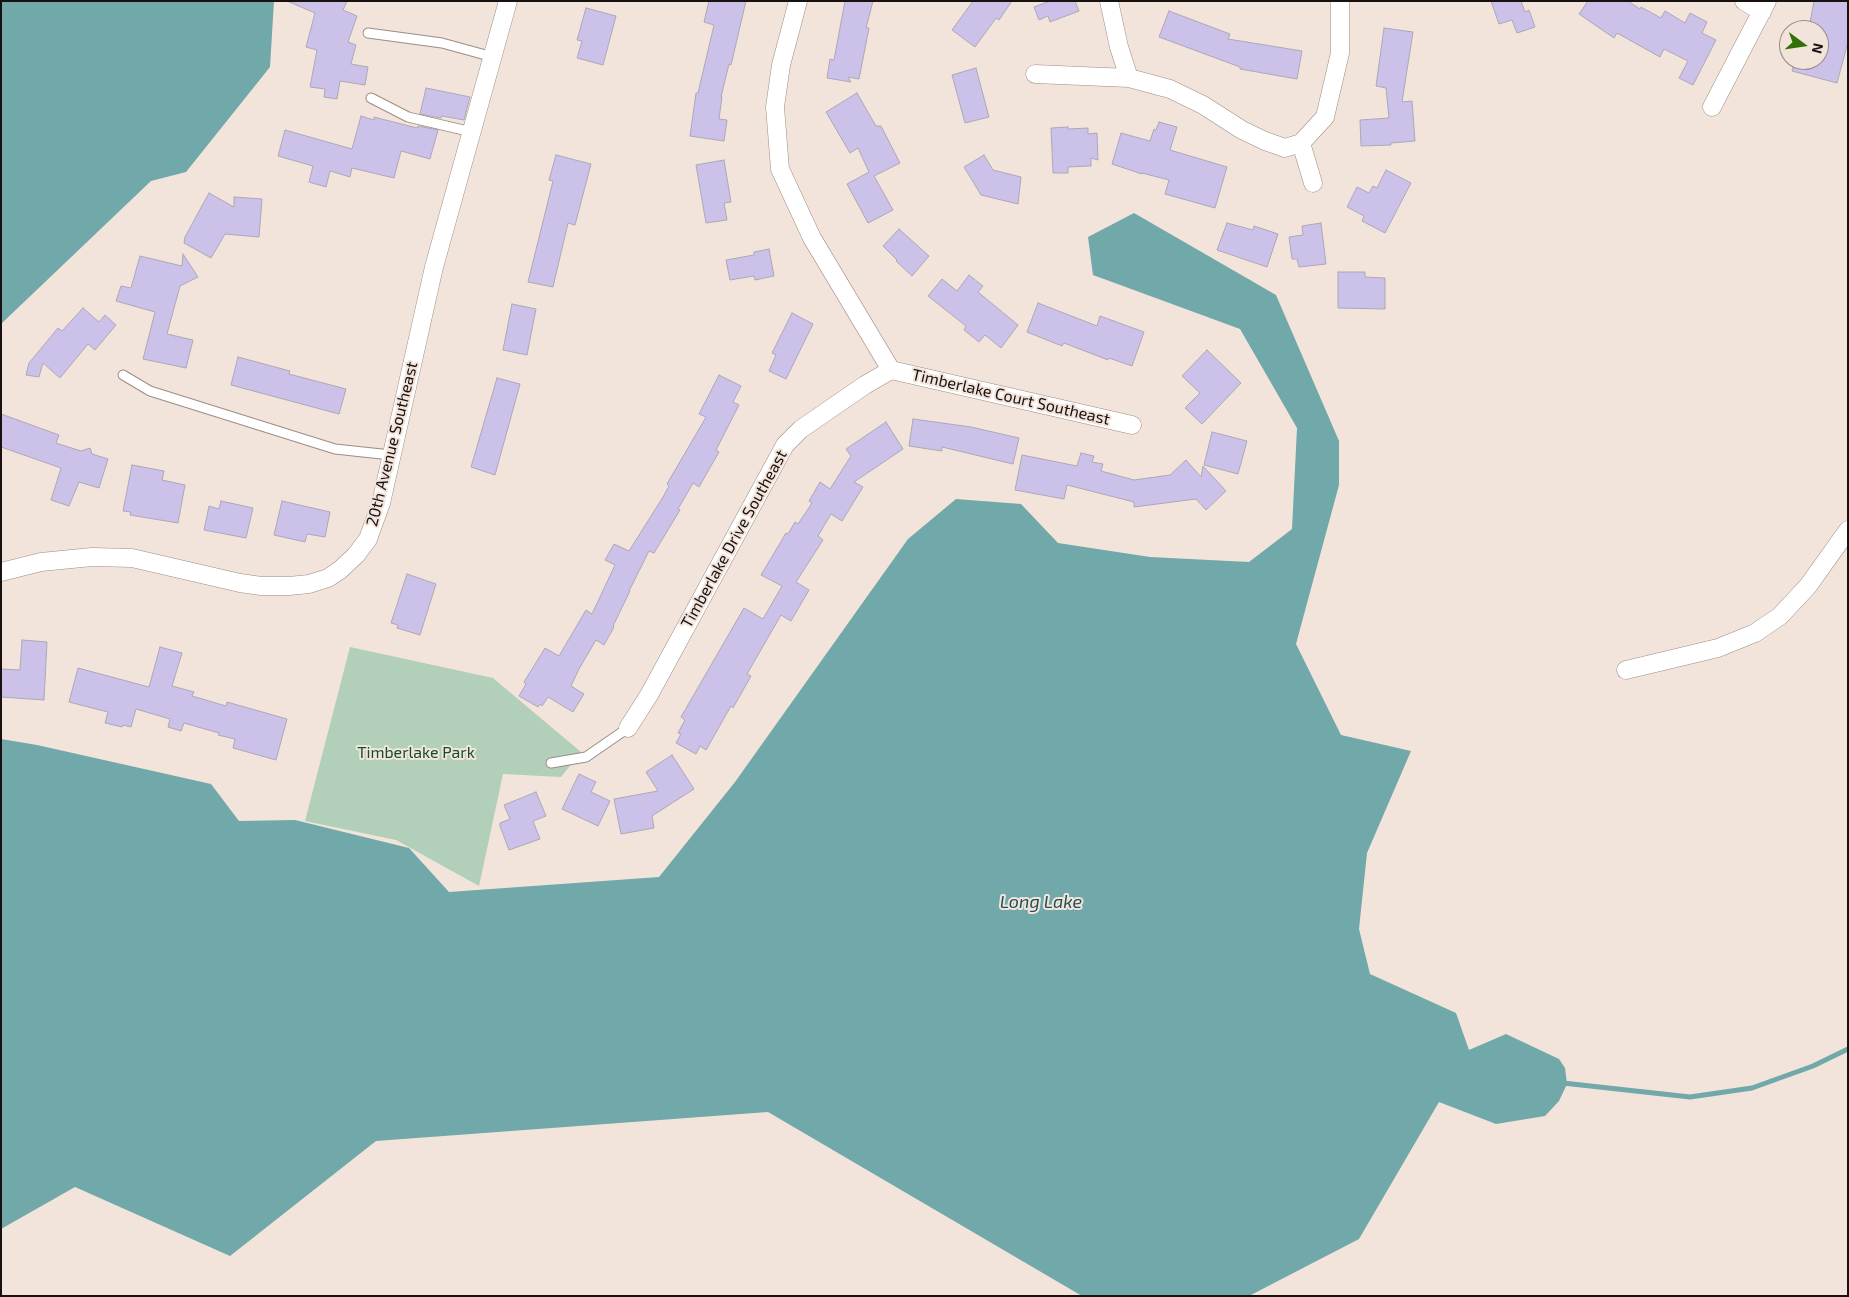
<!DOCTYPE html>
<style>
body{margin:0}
#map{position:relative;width:1849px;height:1297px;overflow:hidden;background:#f3e4db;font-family:"Exo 2",sans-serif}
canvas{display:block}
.frame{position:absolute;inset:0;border:2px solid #17120f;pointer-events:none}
.north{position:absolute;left:1779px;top:20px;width:50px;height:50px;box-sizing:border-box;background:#f3e4db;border:1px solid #9b9089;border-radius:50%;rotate:104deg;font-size:14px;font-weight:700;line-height:20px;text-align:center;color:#17120f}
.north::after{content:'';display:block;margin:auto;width:18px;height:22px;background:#337005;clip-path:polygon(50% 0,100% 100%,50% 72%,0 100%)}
</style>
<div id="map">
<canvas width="1849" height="1297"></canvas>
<div class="frame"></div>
<div class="north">N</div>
</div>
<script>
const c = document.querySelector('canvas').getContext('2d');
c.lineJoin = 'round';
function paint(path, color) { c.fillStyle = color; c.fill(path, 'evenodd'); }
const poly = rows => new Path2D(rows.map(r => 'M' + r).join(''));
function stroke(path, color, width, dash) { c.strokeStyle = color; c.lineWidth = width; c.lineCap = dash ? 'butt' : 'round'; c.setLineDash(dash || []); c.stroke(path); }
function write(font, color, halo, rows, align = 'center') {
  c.font = font + ' "Exo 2",sans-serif'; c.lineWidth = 4; c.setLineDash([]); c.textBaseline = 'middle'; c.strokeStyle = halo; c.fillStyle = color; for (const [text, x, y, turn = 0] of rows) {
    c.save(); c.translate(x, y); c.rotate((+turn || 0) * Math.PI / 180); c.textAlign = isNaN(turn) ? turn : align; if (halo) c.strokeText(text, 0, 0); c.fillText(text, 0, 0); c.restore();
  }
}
const green = poly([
 [350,647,493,678,581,752,561,777,503,774,479,886,396,840,305,821]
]);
const water = poly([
 [1,1,274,1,270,67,186,172,151,181,1,324],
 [1134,213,1276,295,1339,441,1339,485,1296,644,1341,735,1411,751,1367,853,1359,929,1370,974,1456,1013,1469,1050,1506,1034,1559,1059,1565,1068,1567,1084,1559,1101,1545,1116,1496,1124,1439,1102,1359,1239,1249,1296,1082,1296,768,1112,376,1141,230,1256,75,1187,1,1229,1,739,37,745,211,784,239,821,295,820,409,848,449,892,659,877,735,782,908,539,956,499,1021,504,1058,543,1150,557,1249,562,1292,529,1297,428,1240,329,1093,275,1088,237]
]);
const stream = poly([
 [1563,1083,1690,1097,1752,1088,1813,1066,1848,1049]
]);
const building = poly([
 [287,1,347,1,343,10,357,16,348,42,356,45,351,64,368,67,365,85,340,81,337,99,324,97,325,89,310,87,317,50,306,47,315,13,287,1],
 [709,1,746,1,731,65,729,64,721,97,722,97,719,119,727,120,724,141,690,136,696,93,698,93,714,25,704,22,709,1],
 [845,1,873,1,866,28,869,28,859,79,848,77,851,82,827,78,830,59,834,60,845,1],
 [973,1,1012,1,999,20,996,18,975,47,952,30,973,1],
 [1050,1,1075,1,1079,11,1050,22,1048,16,1039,20,1034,7,1050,1],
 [1491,1,1521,1,1525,12,1529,10,1535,27,1517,33,1512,20,1499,24,1491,1],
 [1588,1,1628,1,1640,9,1641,7,1661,18,1665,11,1685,23,1690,13,1707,22,1702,33,1716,40,1693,85,1679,78,1688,61,1664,49,1660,57,1617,33,1614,38,1579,14,1588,1],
 [1814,1,1848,1,1848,42,1837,83,1792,71,1795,60,1819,60,1819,30,1809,28,1814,1],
 [586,8,616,16,603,65,577,58,582,41,577,40,586,8],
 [1169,11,1230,34,1228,39,1302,51,1297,79,1240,69,1240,67,1159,37,1169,11],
 [1384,28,1413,32,1402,102,1412,101,1415,141,1391,143,1391,145,1361,146,1360,120,1389,118,1386,88,1376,86,1384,28],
 [976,68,989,117,965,123,952,75,976,68],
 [426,88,470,97,464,120,442,116,441,118,420,114,426,88],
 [857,93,876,126,881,126,900,163,874,176,893,210,868,223,847,184,869,172,858,148,850,153,826,112,857,93],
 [361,116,374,120,374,117,417,128,418,126,438,130,430,159,401,151,394,178,352,168,350,177,330,171,326,187,309,182,313,166,278,156,285,130,352,149,361,116],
 [1159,122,1177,127,1170,150,1227,167,1215,208,1165,194,1169,180,1142,173,1142,174,1112,164,1121,133,1150,141,1154,129,1156,130,1159,122],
 [1068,127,1068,129,1088,128,1088,134,1097,133,1098,160,1091,158,1091,166,1068,167,1068,173,1053,173,1051,128,1068,127],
 [556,155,591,164,575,225,568,223,553,287,528,282,553,181,549,180,556,155],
 [984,155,993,170,1021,177,1018,204,981,195,964,167,984,155],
 [724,160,731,202,724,203,727,220,706,223,696,165,724,160],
 [1386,170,1411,183,1385,233,1362,221,1364,216,1347,207,1357,187,1369,193,1373,186,1377,188,1386,170],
 [209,193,234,207,234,197,262,199,259,237,225,234,211,258,184,243,185,237,209,193],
 [1227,223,1253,230,1254,226,1278,234,1267,267,1217,250,1227,223],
 [1321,223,1326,264,1299,267,1297,259,1292,259,1289,237,1303,235,1302,226,1321,223],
 [899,229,929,256,912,276,896,261,897,260,883,246,899,229],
 [769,249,774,276,755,280,754,276,730,280,726,260,754,255,754,252,769,249],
 [183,254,198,277,180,286,167,334,193,340,186,368,143,359,155,312,116,301,121,286,131,288,140,256,182,266,183,254],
 [1338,272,1365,272,1365,277,1385,278,1385,309,1338,308,1338,272],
 [969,275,983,286,978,292,1018,325,1001,348,985,335,979,342,964,330,966,326,928,296,942,279,957,291,969,275],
 [1038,303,1097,326,1100,316,1144,332,1132,366,1109,358,1108,360,1064,343,1062,346,1027,332,1038,303],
 [512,304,536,309,527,355,503,350,512,304],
 [83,308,99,322,105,315,116,325,95,350,88,344,60,378,43,363,39,377,26,375,29,363,58,328,62,331,83,308],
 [792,313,813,324,786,379,769,371,776,355,772,353,792,313],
 [1207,350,1241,383,1202,424,1185,408,1200,393,1182,376,1207,350],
 [238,357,290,371,289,374,346,389,339,414,231,385,238,357],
 [719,375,741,386,733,402,739,405,716,450,719,452,699,487,693,483,678,509,680,510,654,553,649,551,629,591,630,591,613,626,614,627,604,645,596,640,579,669,571,686,584,694,573,712,548,697,542,706,540,704,538,707,519,696,526,684,524,682,545,648,559,656,586,610,592,614,615,565,605,560,614,544,629,551,663,497,669,486,667,484,706,417,699,414,719,375],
 [497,378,520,384,495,475,471,467,497,378],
 [1,414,59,435,56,443,81,451,90,448,92,454,108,459,99,488,79,482,69,506,51,500,61,468,1,447,1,414],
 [913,419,971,427,1019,438,1013,464,942,447,942,451,909,446,913,419],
 [886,422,903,449,854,482,863,487,842,521,831,514,818,536,823,540,796,582,809,590,791,621,781,615,747,674,751,676,733,708,731,706,706,750,700,746,696,754,676,743,681,734,678,733,685,720,681,717,744,608,763,619,782,586,761,575,786,533,788,534,795,522,798,524,812,503,809,501,820,482,830,489,851,456,846,449,886,422],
 [1212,432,1247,441,1238,474,1204,465,1212,432],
 [1081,453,1094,456,1092,462,1103,464,1101,471,1134,480,1170,475,1186,460,1201,477,1203,466,1226,491,1206,510,1196,499,1134,507,1134,502,1067,485,1064,499,1015,490,1022,455,1077,466,1081,453],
 [132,465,164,471,162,480,185,485,178,523,130,515,131,512,123,511,132,465],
 [221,501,253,508,246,538,204,530,209,506,219,509,221,501],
 [282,501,330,512,325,537,307,534,305,542,274,535,282,501],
 [407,574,436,584,420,635,397,628,398,625,391,623,407,574],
 [22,640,47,642,44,700,1,697,1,669,20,670,22,640],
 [160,647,182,653,172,686,194,692,192,696,226,706,227,702,287,719,276,760,233,748,235,739,218,735,219,733,184,723,181,731,168,727,170,719,136,709,131,727,123,725,122,727,105,723,108,712,69,702,78,668,149,687,160,647],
 [672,755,694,789,652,816,654,828,621,834,614,799,658,791,646,772,672,755],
 [579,774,596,782,591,792,610,801,598,826,562,809,579,774],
 [536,792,546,816,533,821,540,839,509,850,500,826,500,823,510,819,504,805,536,792]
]);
const lane = poly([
 [368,33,442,43,493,57],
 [371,98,408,117,472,132],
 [123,375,150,391,335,449,391,455],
 [551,763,586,757,628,728]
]);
const street = poly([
 [798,1,781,65,775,107,780,169,812,238,891,370],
 [1109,1,1119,47,1129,78],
 [1744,1,1762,12],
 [1035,74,1129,78,1170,89,1203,105,1242,130,1265,141,1285,148,1301,143],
 [1712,107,1767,1],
 [1301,143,1325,117,1340,53,1340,1],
 [1301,143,1313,183],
 [891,370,1132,425],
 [1,572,41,562,92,557,132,558,240,583,261,586,289,586,309,584,328,578,340,570,356,555,368,539,381,503,434,267,508,1],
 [1626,670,1718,648,1755,633,1780,616,1808,586,1848,530],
 [628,728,649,695,785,445,801,429,865,385,891,370]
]);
const streetNames = [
 ["Timberlake Court Southeast",1011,397,13],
 ["20th Avenue Southeast",392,444,-76],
 ["Timberlake Drive Southeast",734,539,-61]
];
const parkNames = [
 ["Timberlake Park",416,753]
];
const waterNames = [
 ["Long Lake",1041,902]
];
paint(green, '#b1cfb9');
paint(water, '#71a8a9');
stroke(stream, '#71a8a9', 5);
paint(building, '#cbc1e9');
stroke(building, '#aba8b6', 1);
stroke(lane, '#9b8d85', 11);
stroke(street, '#9b8d85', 19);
stroke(lane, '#fff', 9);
stroke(street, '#fff', 18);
write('16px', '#17120f', '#f3e4db', streetNames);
write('16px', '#104f2c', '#f3e4db', parkNames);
write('italic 18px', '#1f5052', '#f3e4db', waterNames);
</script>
